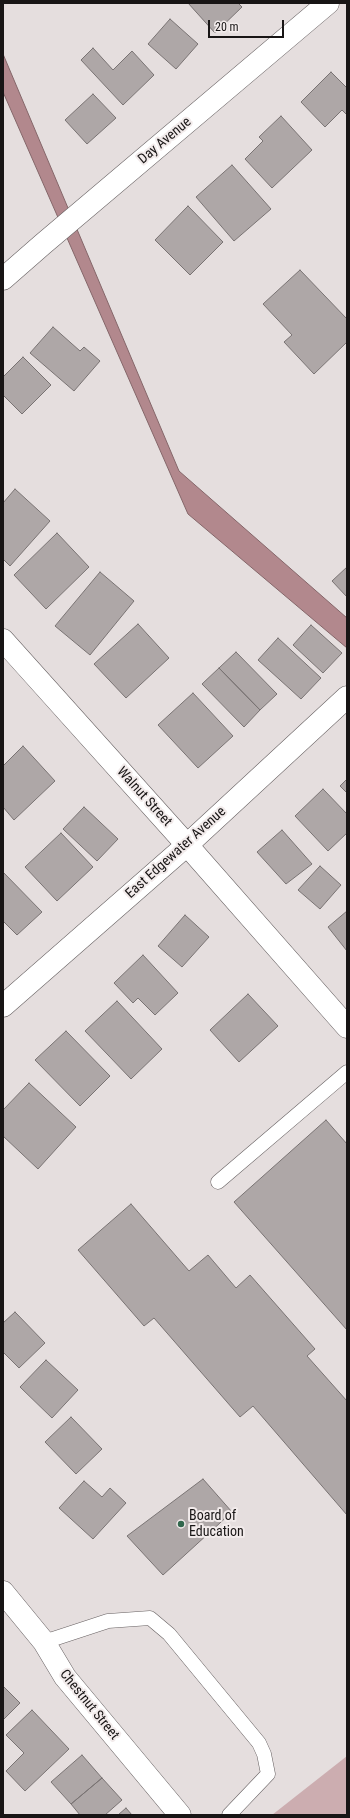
<!DOCTYPE html>
<style>
body{margin:0}
#map{position:relative;width:350px;height:1818px;overflow:hidden;background:#e5dede;font-family:"Roboto Condensed",sans-serif}
canvas{display:block}
.frame{position:absolute;inset:0;border:4px solid #181515;pointer-events:none}
.scale{position:absolute;left:208px;top:20px;width:76px;height:18px;box-sizing:border-box;border:2px solid #181515;border-top:0;padding-left:5px;font-size:12px;line-height:14px;white-space:nowrap;color:#181515;-webkit-text-stroke:3px #f2ebeb;paint-order:stroke}
</style>
<div id="map">
<canvas width="350" height="1818"></canvas>
<div class="frame"></div>
<div class="scale">20 m</div>
</div>
<script>
const c = document.querySelector('canvas').getContext('2d');
c.lineJoin = 'round';
function paint(path, color) { c.fillStyle = color; c.fill(path, 'evenodd'); }
const poly = rows => new Path2D(rows.map(r => 'M' + r).join(''));
function stroke(path, color, width, dash) { c.strokeStyle = color; c.lineWidth = width; c.lineCap = dash ? 'butt' : 'round'; c.setLineDash(dash || []); c.stroke(path); }
function write(font, color, halo, rows, align = 'center') {
  c.font = font + ' "Roboto Condensed",sans-serif'; c.lineWidth = 4; c.setLineDash([]); c.textBaseline = 'middle'; c.strokeStyle = halo; c.fillStyle = color; for (const [text, x, y, turn = 0] of rows) {
    c.save(); c.translate(x, y); c.rotate((+turn || 0) * Math.PI / 180); c.textAlign = isNaN(turn) ? turn : align; if (halo) c.strokeText(text, 0, 0); c.fillText(text, 0, 0); c.restore();
  }
}
const green = poly([
 [347,1756,347,1815,272,1815]
]);
const water = poly([
 [3,54,179,471,347,618,347,648,188,514,3,92,3,54]
]);
const building = poly([
 [188,3,238,3,242,7,215,33,188,3],
 [170,19,198,44,176,69,148,44,170,19],
 [93,48,113,70,132,51,154,75,123,105,81,60,93,48],
 [331,72,347,88,347,115,342,110,325,127,301,102,331,72],
 [93,94,116,118,87,144,65,120,93,94],
 [281,116,312,150,272,188,245,159,263,141,259,137,281,116],
 [232,165,271,209,234,241,196,197,232,165],
 [188,206,223,242,190,275,155,240,188,206],
 [300,270,347,319,347,342,314,374,284,342,292,335,263,304,300,270],
 [53,327,80,351,84,347,100,361,74,391,30,353,53,327],
 [23,357,51,385,22,414,3,395,3,377,23,357],
 [15,489,50,521,10,566,3,559,3,503,15,489],
 [57,533,89,567,46,609,14,575,57,533],
 [347,567,347,597,332,581,347,567],
 [100,572,134,601,90,655,55,626,100,572],
 [138,624,169,658,126,698,94,664,138,624],
 [311,625,342,653,323,673,293,645,311,625],
 [278,638,321,678,301,699,258,660,278,638],
 [236,652,277,694,260,710,219,668,236,652],
 [219,668,260,710,244,727,202,684,219,668],
 [193,693,233,736,198,768,158,725,193,693],
 [23,746,55,781,14,820,3,807,3,766,23,746],
 [347,779,347,793,340,786,347,779],
 [323,789,347,814,347,833,328,851,295,816,323,789],
 [84,807,118,839,97,861,63,829,84,807],
 [282,830,312,864,286,884,257,852,282,830],
 [61,833,93,867,57,901,25,867,61,833],
 [320,866,341,885,320,909,298,890,320,866],
 [3,872,42,912,17,935,3,921,3,872],
 [347,911,347,951,328,927,347,911],
 [185,915,209,937,182,967,158,946,185,915],
 [143,955,178,993,155,1015,138,998,133,1003,114,983,143,955],
 [248,994,278,1026,239,1062,210,1030,248,994],
 [117,1001,162,1049,131,1079,85,1031,117,1001],
 [66,1031,110,1076,80,1106,35,1060,66,1031],
 [29,1083,76,1127,38,1169,3,1136,3,1110,29,1083],
 [326,1120,347,1144,347,1330,234,1202,326,1120],
 [131,1204,189,1271,208,1255,236,1288,250,1275,315,1349,307,1356,347,1401,347,1515,253,1406,240,1417,154,1318,144,1326,78,1250,131,1204],
 [15,1312,45,1343,19,1368,3,1352,3,1323,15,1312],
 [46,1360,78,1390,52,1418,20,1387,46,1360],
 [71,1417,102,1449,76,1474,45,1442,71,1417],
 [203,1479,232,1512,163,1575,127,1536,203,1479],
 [84,1481,102,1497,110,1488,126,1503,93,1539,59,1508,84,1481],
 [3,1686,20,1703,3,1720,3,1686],
 [32,1710,69,1749,25,1791,6,1771,24,1753,6,1735,32,1710],
 [82,1755,102,1778,71,1804,51,1782,82,1755],
 [102,1778,122,1800,105,1815,80,1815,71,1804,102,1778],
 [126,1808,132,1815,118,1815,126,1808]
]);
const lane = poly([
 [218,1182,347,1072],
 [44,1642,108,1621,150,1618,169,1634,259,1743,264,1754,268,1774,229,1815]
]);
const street = poly([
 [3,279,43,244,328,3],
 [3,640,187,845,347,1027],
 [3,1592,44,1642,65,1677,180,1815]
]);
const secondary = poly([
 [3,1006,187,845,347,697]
]);
const markers = [
 [181,1524,4,"#31674d"]
];
const streetNames = [
 ["Day Avenue",165,141,-40],
 ["Walnut Street",144,797,48],
 ["East Edgewater Avenue",176,853,-42],
 ["Chestnut Street",89,1705,51]
];
const poiNames = [
 ["Board of",189,1516],
 ["Education",189,1532]
];
paint(green, '#ccadb0');
paint(water, '#b2888d');
stroke(water, '#846669', 1);
paint(building, '#aea7a7');
stroke(building, '#797373', 1);
stroke(lane, '#676162', 15);
stroke(street, '#676162', 23);
stroke(secondary, '#676162', 23);
stroke(lane, '#fff', 14);
stroke(street, '#fff', 22);
stroke(secondary, '#fff', 22);
for (const [x, y, r, color] of markers) { const dot = new Path2D(); dot.arc(x, y, r, 0, 2 * Math.PI); c.fillStyle = color; c.fill(dot); stroke(dot, '#f2ebeb', 1.5); }
write('14px', '#181515', '#f2ebeb', streetNames);
write('14px', '#181515', '#f2ebeb', poiNames, 'left');
</script>
